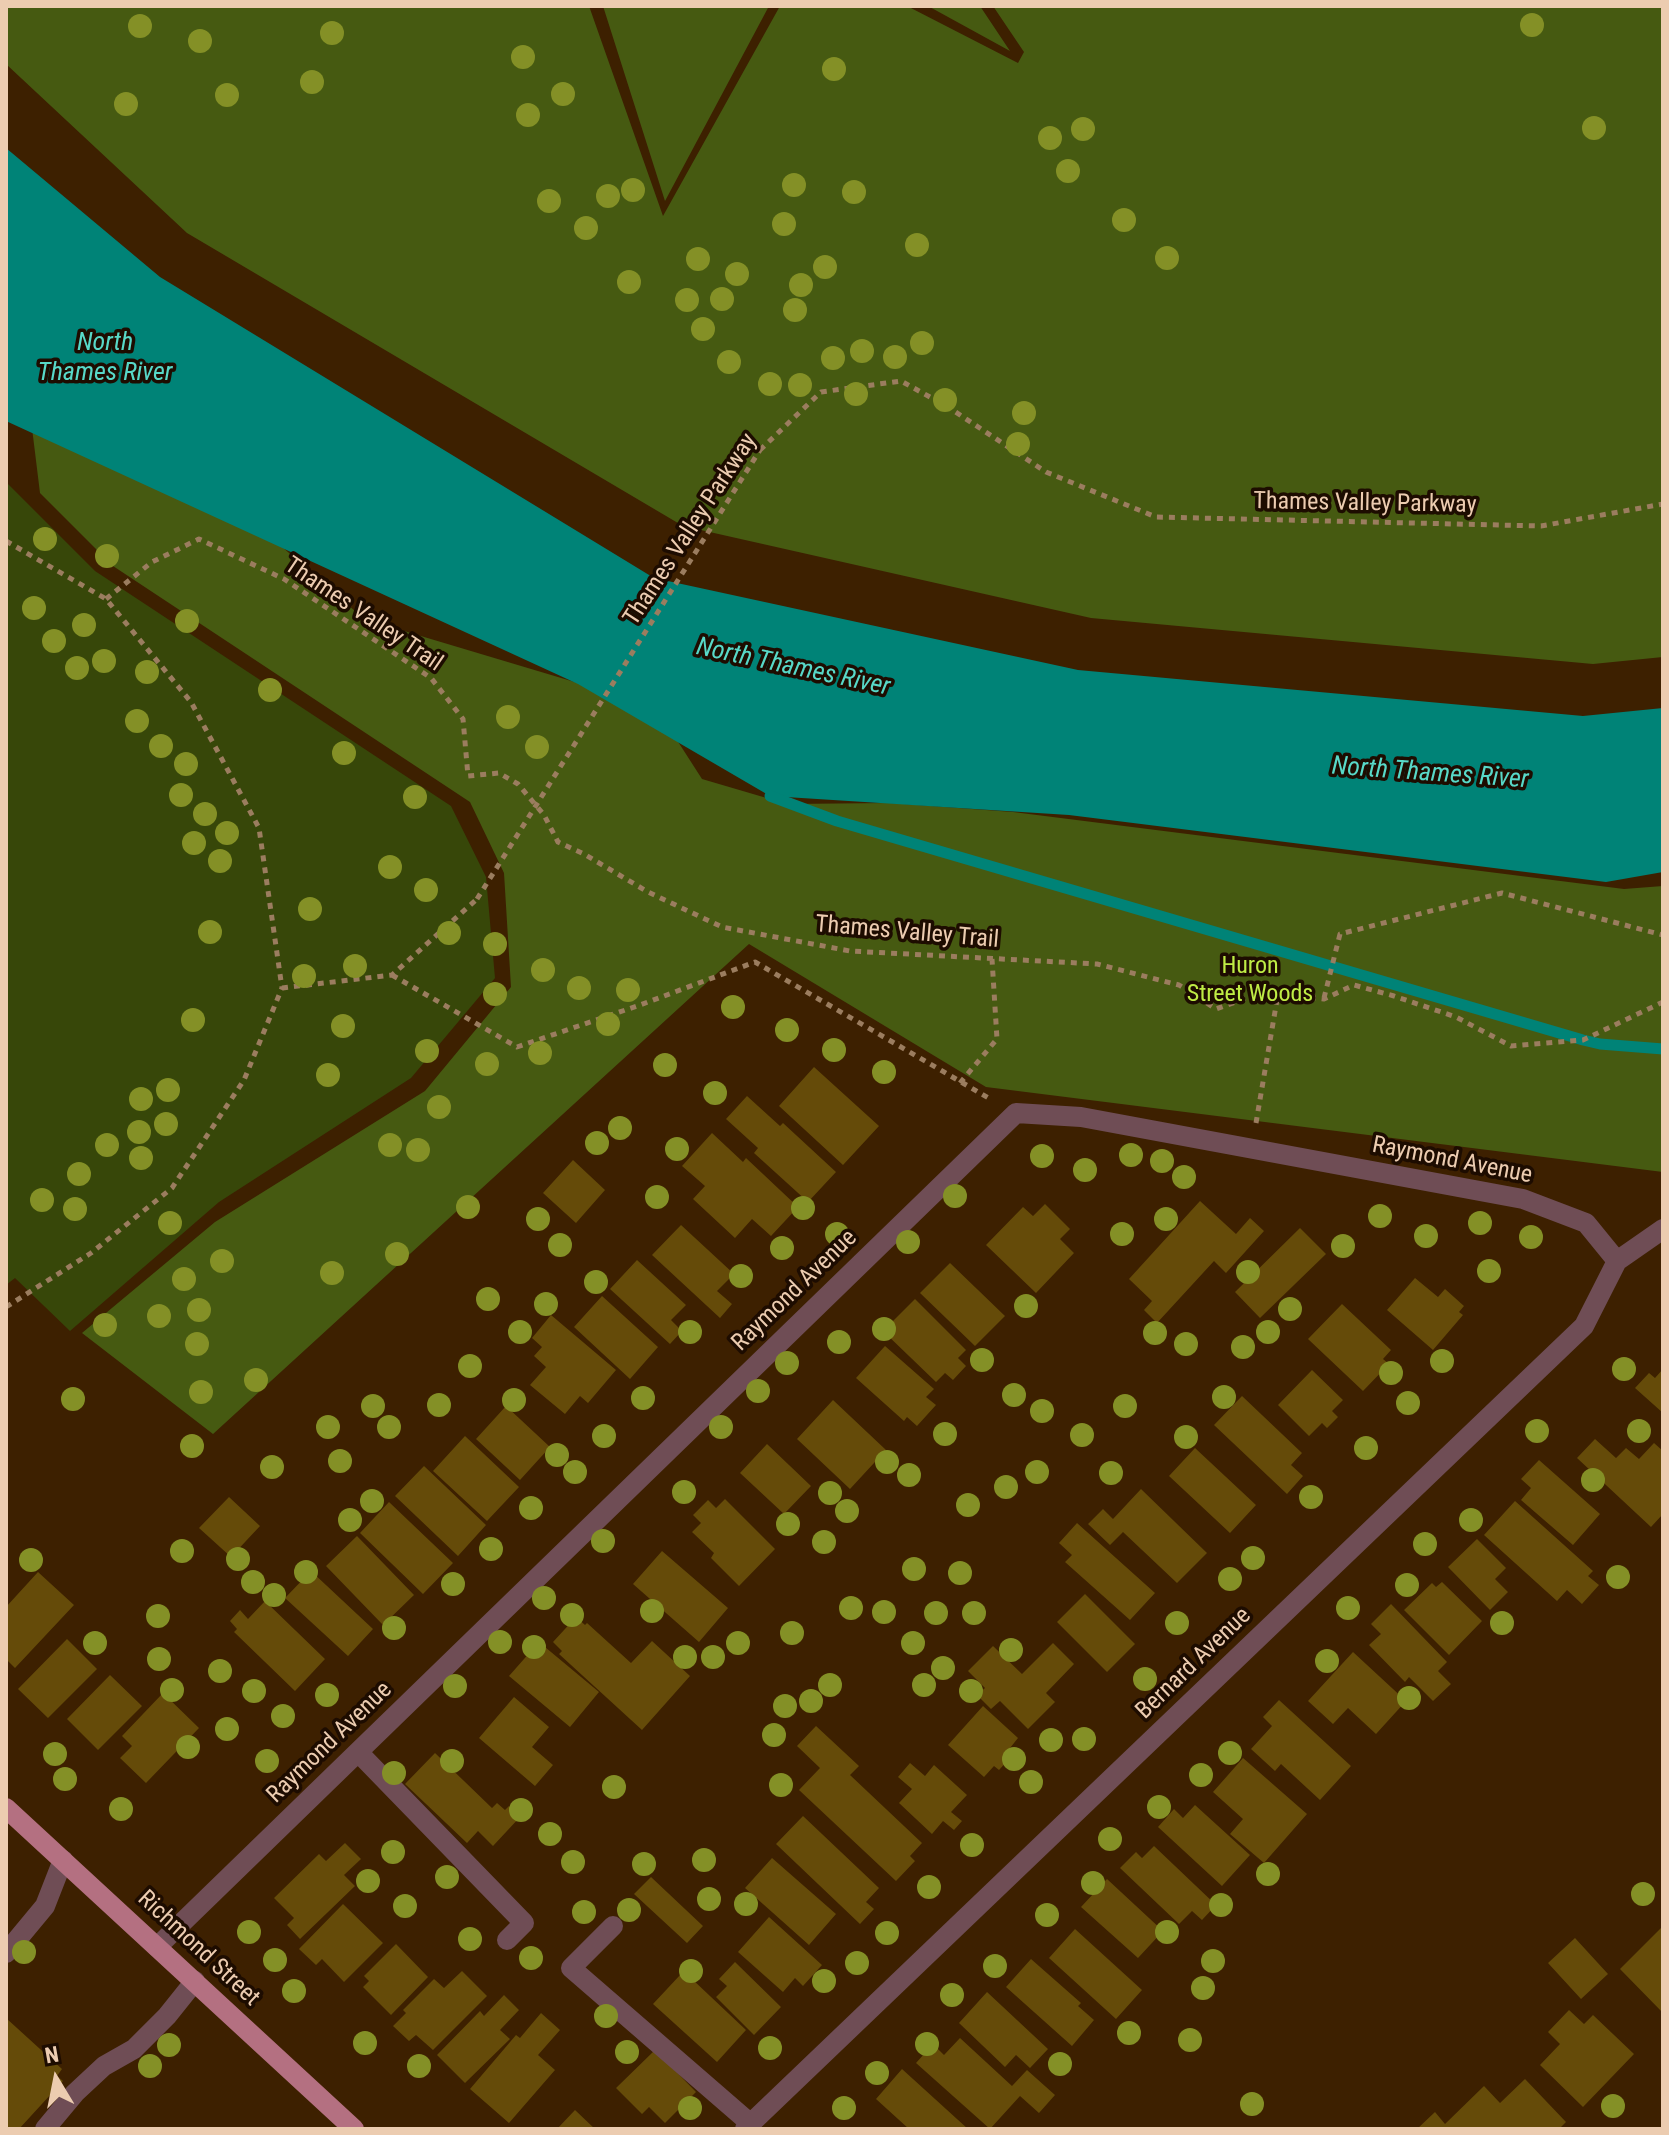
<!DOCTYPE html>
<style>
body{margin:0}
#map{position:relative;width:1669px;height:2135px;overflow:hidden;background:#3d2000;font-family:"Roboto Condensed",sans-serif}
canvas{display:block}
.frame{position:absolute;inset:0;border:8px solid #ecccb0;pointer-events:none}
.north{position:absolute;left:16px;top:2039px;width:80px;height:80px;-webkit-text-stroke:6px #1d0c00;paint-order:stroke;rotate:350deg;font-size:22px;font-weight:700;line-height:32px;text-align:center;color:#ecccb0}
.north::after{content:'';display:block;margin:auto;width:28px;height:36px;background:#ecccb0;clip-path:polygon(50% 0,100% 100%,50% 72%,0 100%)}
</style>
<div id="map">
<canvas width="1669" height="2135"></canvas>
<div class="frame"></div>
<div class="north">N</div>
</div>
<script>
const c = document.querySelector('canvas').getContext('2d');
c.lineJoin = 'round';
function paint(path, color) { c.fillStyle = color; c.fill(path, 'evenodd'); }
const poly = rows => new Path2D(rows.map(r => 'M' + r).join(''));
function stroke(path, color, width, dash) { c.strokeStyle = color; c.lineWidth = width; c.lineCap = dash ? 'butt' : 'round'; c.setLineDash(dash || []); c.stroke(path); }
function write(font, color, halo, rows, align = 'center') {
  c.font = font + ' "Roboto Condensed",sans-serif'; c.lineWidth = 7; c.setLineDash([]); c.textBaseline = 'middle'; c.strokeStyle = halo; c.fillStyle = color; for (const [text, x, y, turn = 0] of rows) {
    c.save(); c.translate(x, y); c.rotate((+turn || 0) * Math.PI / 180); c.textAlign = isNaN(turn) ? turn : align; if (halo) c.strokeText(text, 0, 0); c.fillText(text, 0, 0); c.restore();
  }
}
const green = poly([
 [6,482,95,571,451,806,486,877,495,978,411,1078,219,1202,70,1331,15,1278,6,1285]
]);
const forest = poly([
 [6,6,589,6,663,216,780,6,907,6,1018,63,1024,52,993,6,1663,6,1663,657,1593,664,1091,618,683,526,187,233,6,64],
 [603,6,769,6,665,201],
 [928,6,980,6,1010,51],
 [32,428,255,523,364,619,598,689,666,723,702,779,787,804,890,803,1013,812,1624,889,1663,886,1663,1172,986,1087,749,944,213,1434,82,1333,215,1222,425,1091,511,987,504,873,470,802,113,566,40,493]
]);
const water = poly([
 [6,148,160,277,654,578,1078,670,1583,716,1663,708,1663,872,1606,882,1069,815,770,796,578,684,6,421]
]);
const stream = poly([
 [770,796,837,821,1583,1040,1600,1044,1663,1049]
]);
const building = poly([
 [814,1067,879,1126,843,1165,779,1106],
 [747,1096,780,1126,783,1123,836,1172,808,1202,754,1153,758,1148,726,1119],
 [712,1133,743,1162,746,1158,798,1207,771,1236,752,1219,735,1238,693,1199,705,1186,682,1166],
 [573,1160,605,1190,576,1223,543,1193],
 [1200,1201,1236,1234,1250,1218,1264,1231,1226,1273,1214,1261,1157,1323,1144,1310,1152,1301,1129,1279],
 [1045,1204,1070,1229,1060,1239,1074,1253,1036,1293,986,1245,1023,1207,1033,1216],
 [681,1225,734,1274,717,1291,732,1304,720,1318,652,1255],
 [1300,1228,1326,1254,1260,1318,1235,1292],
 [637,1260,686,1305,671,1320,682,1331,670,1344,610,1289],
 [950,1263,1005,1316,975,1346,920,1293],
 [1415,1278,1438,1297,1445,1289,1464,1306,1459,1312,1463,1315,1433,1350,1387,1310],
 [602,1296,658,1347,630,1379,574,1327],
 [915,1299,966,1350,958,1358,966,1366,953,1380,945,1373,936,1382,883,1331],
 [1342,1304,1391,1350,1383,1359,1389,1364,1363,1391,1308,1339],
 [551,1315,616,1370,588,1403,580,1396,565,1414,530,1385,546,1367,534,1356,542,1347,532,1338],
 [885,1346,934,1389,926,1397,936,1405,917,1426,907,1417,904,1421,856,1378],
 [1663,1369,1663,1413,1635,1388,1649,1373,1655,1378],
 [1312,1370,1343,1400,1332,1411,1338,1417,1327,1428,1322,1423,1309,1436,1278,1405],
 [1242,1396,1302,1453,1291,1465,1303,1476,1287,1494,1214,1425],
 [833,1400,886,1450,850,1489,797,1439],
 [506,1406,550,1447,520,1480,476,1439],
 [465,1436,519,1487,487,1521,433,1471],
 [1595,1439,1616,1458,1626,1448,1639,1459,1654,1443,1663,1451,1663,1514,1651,1527,1577,1458],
 [767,1444,811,1486,784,1514,740,1473],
 [1195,1448,1256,1505,1230,1533,1169,1476],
 [1539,1460,1600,1514,1573,1545,1521,1500,1531,1488,1521,1479],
 [424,1466,486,1525,458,1556,395,1496],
 [1141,1489,1207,1553,1177,1583,1123,1532,1110,1545,1088,1524,1103,1509,1113,1519],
 [229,1497,260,1526,231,1557,199,1528],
 [725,1499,775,1549,739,1586,711,1558,714,1553,692,1532,701,1523,693,1515,708,1500,716,1508],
 [1515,1501,1593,1571,1588,1576,1599,1585,1582,1604,1567,1590,1557,1601,1484,1535],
 [389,1502,453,1563,423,1594,360,1533],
 [1077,1523,1155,1593,1130,1620,1065,1562,1072,1555,1059,1543],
 [357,1536,414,1595,383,1625,326,1566],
 [1477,1539,1506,1568,1495,1579,1508,1592,1490,1610,1448,1567],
 [662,1551,728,1608,699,1642,633,1584],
 [311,1571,373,1629,348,1656,285,1598],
 [38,1572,74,1605,15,1668,6,1659,6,1607],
 [1442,1582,1482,1621,1449,1655,1404,1610,1432,1583,1436,1587],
 [1085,1594,1135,1644,1107,1672,1057,1622],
 [265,1601,325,1659,295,1691,234,1632,237,1629,230,1621,240,1610,248,1619],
 [1391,1604,1447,1662,1438,1671,1451,1684,1433,1701,1409,1677,1405,1682,1369,1645,1381,1634,1371,1624],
 [576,1617,585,1625,587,1623,631,1663,652,1641,690,1676,642,1730,559,1654,562,1651,553,1642],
 [67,1639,97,1669,48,1718,18,1689],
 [539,1642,599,1692,570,1727,509,1676],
 [1053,1643,1074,1664,1046,1693,1055,1702,1028,1729,1000,1701,991,1709,977,1695,985,1688,968,1671,993,1646,1022,1674],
 [1353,1652,1406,1701,1376,1734,1348,1708,1333,1724,1308,1701],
 [110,1675,142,1706,98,1750,67,1719],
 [163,1693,199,1728,146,1783,120,1758,132,1746,122,1736],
 [514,1697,549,1727,532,1747,553,1765,535,1786,479,1738],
 [1279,1700,1351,1766,1320,1800,1281,1764,1275,1771,1251,1749,1272,1726,1263,1717],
 [983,1706,1018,1738,1006,1753,1010,1758,999,1770,994,1766,984,1777,948,1745],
 [816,1726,859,1766,850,1775,922,1843,910,1856,915,1861,896,1881,799,1790,820,1768,797,1746],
 [435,1753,492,1808,497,1803,505,1810,509,1806,520,1817,493,1846,478,1831,467,1843,405,1784],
 [1243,1758,1307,1814,1264,1863,1230,1834,1243,1819,1213,1792],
 [910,1763,925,1776,934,1765,967,1795,951,1812,962,1821,954,1830,943,1821,932,1834,899,1803,912,1789,898,1777],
 [1195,1805,1250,1855,1222,1886,1158,1827,1174,1809,1183,1818],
 [803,1816,879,1888,866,1902,874,1909,860,1924,776,1844],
 [345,1843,361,1859,344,1875,355,1886,300,1939,287,1925,294,1918,274,1898,319,1854,326,1861],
 [1154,1846,1216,1905,1202,1920,1192,1911,1179,1924,1120,1868,1136,1852,1142,1858],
 [772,1858,836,1914,809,1945,745,1888],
 [651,1877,703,1926,687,1943,634,1894],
 [1107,1879,1163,1931,1138,1958,1081,1907],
 [343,1904,383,1943,344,1982,322,1959,316,1965,299,1949],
 [769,1917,822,1965,803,1986,795,1978,783,1992,738,1952],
 [1663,1926,1663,2013,1620,1969],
 [1075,1929,1142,1990,1116,2019,1049,1958],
 [1575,1938,1608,1974,1581,1999,1548,1963],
 [396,1944,428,1977,391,2015,363,1987,369,1981,364,1976],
 [1031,1959,1081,2003,1078,2006,1094,2020,1072,2046,1006,1987],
 [735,1962,781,2007,754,2035,716,1997,727,1986,719,1979],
 [462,1971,487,1996,433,2050,416,2035,409,2041,393,2026,406,2013,403,2010,434,1979,444,1988],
 [681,1974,689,1982,692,1979,746,2030,717,2062,653,2004],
 [987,1992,1048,2049,1030,2068,1016,2055,1005,2067,959,2023],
 [504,1995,519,2010,500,2030,510,2039,465,2083,437,2055,480,2011,484,2016],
 [1569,2010,1584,2024,1593,2015,1634,2054,1583,2107,1540,2065,1560,2044,1548,2032],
 [541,2013,560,2030,538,2055,555,2070,509,2123,470,2089,516,2035,520,2038],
 [6,2018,62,2069,57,2076,63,2081,19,2129,6,2129],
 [960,2038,1012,2086,1027,2070,1055,2095,1039,2113,1020,2096,990,2129,916,2063,933,2044,944,2055],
 [655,2050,696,2092,665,2123,649,2107,642,2114,616,2088],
 [902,2069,968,2129,909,2129,876,2099],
 [1525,2079,1566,2122,1559,2129,1417,2129,1435,2112,1445,2124,1484,2086,1500,2103],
 [575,2110,595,2129,557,2129]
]);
const path = poly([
 [760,450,821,392,901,381,948,407,1046,472,1156,517,1541,526,1663,504],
 [6,541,106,599,191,702,259,828,282,988],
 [106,599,152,562,199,539,284,579,431,678,463,719,468,776,499,773,518,784,544,815,558,842,584,854,648,892,722,927,850,951,1097,964,1179,985,1216,1009,1263,992,1324,999,1354,985,1394,996,1456,1017,1511,1046,1583,1040,1663,1002],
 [392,975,517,1047,640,1005,755,962,992,1100],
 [282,988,392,975,477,899],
 [1324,998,1340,934,1502,893,1663,935],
 [960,1083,997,1039,992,959],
 [1256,1123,1278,994],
 [6,1307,91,1253,172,1188,244,1080,282,988]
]);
const minor = poly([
 [358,1752,524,1923,507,1940],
 [613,1926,571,1968,751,2124],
 [157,1947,1016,1113,1081,1117,1523,1199,1586,1223,1617,1261],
 [6,1953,45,1906,63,1860],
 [45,2129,75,2093,104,2066,134,2049,167,2016,195,1981],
 [745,2129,1584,1326,1617,1261,1663,1229]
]);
const major = poly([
 [6,1808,354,2129]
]);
const pathBridge = poly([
 [477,899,760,450]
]);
const trees = [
 [1532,25],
 [140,26],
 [332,33],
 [200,41],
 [523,57],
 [834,69],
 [312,82],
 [563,94],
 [227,95],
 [126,104],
 [528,115],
 [1594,128],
 [1083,129],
 [1050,138],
 [1068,171],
 [794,185],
 [633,190],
 [854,192],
 [608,196],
 [549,201],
 [1124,220],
 [784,224],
 [586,228],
 [917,245],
 [1167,258],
 [698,259],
 [825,267],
 [737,274],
 [629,282],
 [801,285],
 [722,299],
 [687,300],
 [795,310],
 [703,329],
 [922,343],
 [862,351],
 [895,357],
 [833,358],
 [729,362],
 [770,384],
 [800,385],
 [856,394],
 [945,400],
 [1024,413],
 [1018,444],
 [45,539],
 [107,556],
 [34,608],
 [187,621],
 [84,625],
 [54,641],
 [104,661],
 [77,668],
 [147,672],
 [270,690],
 [508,717],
 [137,721],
 [161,746],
 [537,747],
 [344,753],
 [186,764],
 [181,795],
 [415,797],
 [205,814],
 [227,833],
 [194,843],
 [220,861],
 [390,867],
 [426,890],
 [310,909],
 [210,932],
 [449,933],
 [495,944],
 [355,966],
 [543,970],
 [304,976],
 [579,988],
 [628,990],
 [495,994],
 [733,1007],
 [193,1020],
 [608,1024],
 [343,1026],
 [787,1030],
 [834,1050],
 [427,1051],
 [540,1053],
 [487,1064],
 [665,1065],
 [884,1072],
 [328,1075],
 [168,1090],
 [715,1093],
 [141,1099],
 [439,1107],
 [166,1124],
 [620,1128],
 [139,1132],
 [597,1143],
 [107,1145],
 [390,1145],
 [677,1149],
 [418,1150],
 [1131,1155],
 [1042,1156],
 [141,1158],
 [1162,1161],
 [1085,1170],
 [79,1174],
 [1184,1177],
 [955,1196],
 [657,1197],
 [42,1200],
 [468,1207],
 [803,1208],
 [75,1209],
 [1380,1216],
 [538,1219],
 [1166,1219],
 [170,1223],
 [1480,1223],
 [837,1234],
 [1122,1234],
 [1426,1236],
 [1531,1237],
 [908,1242],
 [560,1245],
 [1343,1246],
 [782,1248],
 [397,1254],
 [222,1261],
 [1489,1271],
 [1248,1272],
 [332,1273],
 [741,1276],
 [184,1279],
 [596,1282],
 [488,1299],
 [546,1304],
 [1026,1306],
 [1290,1309],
 [199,1310],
 [159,1316],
 [105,1325],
 [884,1329],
 [520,1332],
 [690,1332],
 [1268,1332],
 [1155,1333],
 [839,1342],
 [197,1344],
 [1186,1344],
 [1243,1347],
 [982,1360],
 [1442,1361],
 [787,1363],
 [470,1366],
 [1624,1369],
 [1391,1373],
 [256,1380],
 [758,1391],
 [201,1392],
 [1014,1395],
 [1224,1397],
 [643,1398],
 [73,1399],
 [514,1400],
 [1408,1403],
 [439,1405],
 [373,1406],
 [1125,1406],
 [1042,1411],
 [328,1427],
 [389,1427],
 [721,1427],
 [1537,1431],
 [1639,1431],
 [945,1434],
 [1082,1435],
 [604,1436],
 [1186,1437],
 [192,1446],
 [1366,1448],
 [557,1455],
 [340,1461],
 [887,1462],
 [272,1467],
 [575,1472],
 [1037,1472],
 [1111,1473],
 [909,1475],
 [1593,1480],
 [1006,1487],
 [684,1492],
 [830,1493],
 [1311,1497],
 [372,1501],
 [968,1505],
 [531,1508],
 [847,1511],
 [350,1520],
 [1471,1520],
 [788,1524],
 [603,1541],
 [824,1542],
 [1425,1544],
 [491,1549],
 [182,1551],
 [1253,1558],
 [238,1559],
 [31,1560],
 [914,1569],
 [306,1572],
 [960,1573],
 [1618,1577],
 [1230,1579],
 [253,1582],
 [453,1584],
 [1407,1585],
 [274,1595],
 [544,1598],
 [851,1608],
 [1348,1608],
 [652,1611],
 [884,1612],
 [936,1613],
 [974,1613],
 [572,1615],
 [158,1616],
 [1177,1623],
 [1502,1623],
 [394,1628],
 [792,1633],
 [500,1642],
 [95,1643],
 [738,1643],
 [913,1643],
 [534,1647],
 [1011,1650],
 [685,1657],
 [713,1657],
 [159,1659],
 [1327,1661],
 [943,1668],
 [220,1671],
 [1145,1679],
 [830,1685],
 [924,1685],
 [455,1686],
 [172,1690],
 [254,1691],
 [971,1691],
 [327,1695],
 [1409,1698],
 [811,1701],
 [785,1706],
 [283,1716],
 [227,1729],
 [774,1735],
 [1084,1739],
 [1051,1740],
 [188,1747],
 [1230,1753],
 [55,1754],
 [1014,1759],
 [267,1761],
 [452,1761],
 [394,1773],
 [1201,1775],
 [65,1779],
 [1031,1782],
 [781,1785],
 [614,1787],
 [1159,1807],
 [121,1809],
 [521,1810],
 [550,1834],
 [1110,1839],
 [972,1845],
 [393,1852],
 [704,1860],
 [573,1862],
 [644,1864],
 [1268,1874],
 [447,1877],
 [368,1881],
 [1093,1883],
 [929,1887],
 [1643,1894],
 [709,1899],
 [746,1904],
 [1221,1905],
 [405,1906],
 [629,1910],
 [584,1912],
 [1047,1915],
 [249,1932],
 [1167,1932],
 [887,1933],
 [470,1939],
 [24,1952],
 [531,1958],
 [275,1960],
 [1213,1961],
 [857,1963],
 [995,1966],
 [691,1971],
 [824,1981],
 [1203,1988],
 [294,1991],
 [952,1995],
 [606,2016],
 [1129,2033],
 [1190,2040],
 [365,2043],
 [927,2044],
 [169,2045],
 [770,2048],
 [627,2052],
 [1060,2064],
 [150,2066],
 [419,2066],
 [877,2073],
 [1252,2104],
 [1613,2106],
 [690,2108],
 [844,2108]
];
const streetNames = [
 ["Thames Valley Parkway",1365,504,1],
 ["Thames Valley Parkway",691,530,-57],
 ["Thames Valley Trail",363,615,34],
 ["Thames Valley Trail",907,933,5],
 ["Raymond Avenue",1452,1161,11],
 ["Raymond Avenue",795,1291,-44],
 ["Bernard Avenue",1194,1664,-44],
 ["Raymond Avenue",330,1743,-44],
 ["Richmond Street",198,1949,43]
];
const parkNames = [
 ["Huron",1250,967],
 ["Street Woods",1250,995]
];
const waterNames = [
 ["North",105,343],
 ["Thames River",105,373],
 ["North Thames River",793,668,12],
 ["North Thames River",1430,774,4]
];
paint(green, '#374709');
paint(forest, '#465a11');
paint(water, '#008377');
stroke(stream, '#008377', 11);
paint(building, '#654b09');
stroke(path, '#9b7d5f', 5, [6, 6]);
stroke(minor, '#6f4d55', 20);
stroke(major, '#b47081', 20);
stroke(pathBridge, '#9b7d5f', 5, [6, 6]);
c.fillStyle = '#849026';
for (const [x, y] of trees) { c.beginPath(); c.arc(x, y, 12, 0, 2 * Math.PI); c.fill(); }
write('24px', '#ecccb0', '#1d0c00', streetNames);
write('24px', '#bfec45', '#1d0c00', parkNames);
write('italic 26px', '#58d9c8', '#1d0c00', waterNames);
</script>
